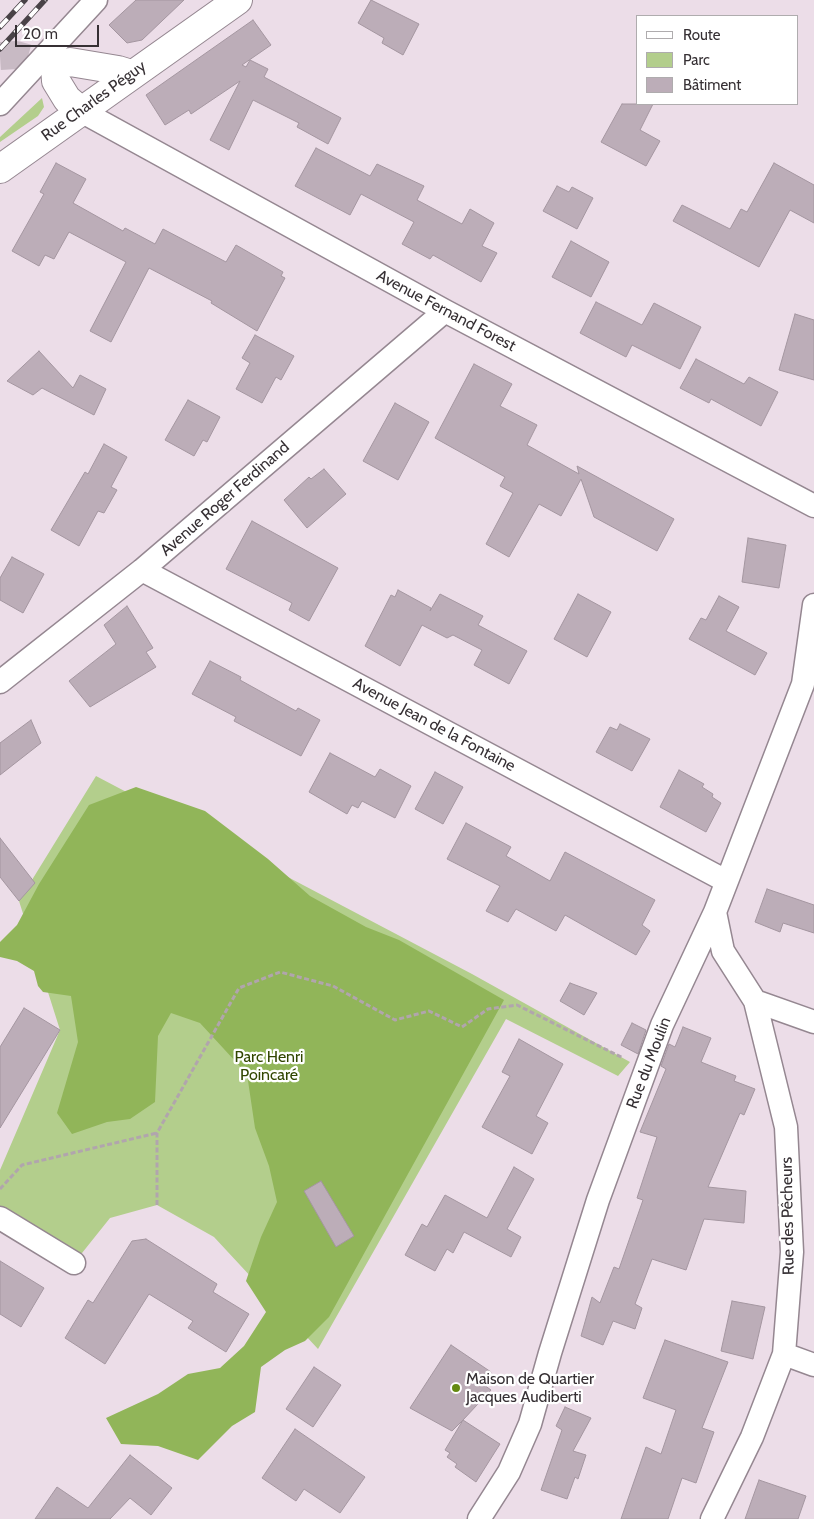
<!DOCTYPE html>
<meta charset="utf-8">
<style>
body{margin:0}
#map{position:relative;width:814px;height:1519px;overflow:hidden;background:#ecdde8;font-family:Cabin,sans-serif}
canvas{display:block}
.legend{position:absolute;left:636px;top:15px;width:162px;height:90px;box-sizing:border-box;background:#fff;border:1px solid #afacae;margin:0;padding:6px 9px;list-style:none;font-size:15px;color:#363034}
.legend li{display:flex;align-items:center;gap:10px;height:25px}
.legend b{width:25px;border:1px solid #afacae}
.scale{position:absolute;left:15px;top:25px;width:84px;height:22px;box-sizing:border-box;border:2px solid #363034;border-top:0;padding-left:6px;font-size:15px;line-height:18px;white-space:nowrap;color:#363034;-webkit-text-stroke:4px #fff;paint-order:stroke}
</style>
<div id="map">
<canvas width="814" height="1519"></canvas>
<ul class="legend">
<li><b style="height:6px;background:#fff"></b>Route</li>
<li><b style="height:14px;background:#b3ce8c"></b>Parc</li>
<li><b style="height:14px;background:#bcadb8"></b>Bâtiment</li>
</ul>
<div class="scale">20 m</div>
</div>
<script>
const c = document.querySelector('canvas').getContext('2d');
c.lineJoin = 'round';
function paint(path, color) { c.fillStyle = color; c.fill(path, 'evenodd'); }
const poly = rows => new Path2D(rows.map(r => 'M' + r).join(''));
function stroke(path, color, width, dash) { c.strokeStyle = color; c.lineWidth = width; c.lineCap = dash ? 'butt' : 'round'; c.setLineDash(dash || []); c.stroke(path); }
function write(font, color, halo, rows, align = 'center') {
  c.font = font + ' Cabin,sans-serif'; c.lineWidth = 4.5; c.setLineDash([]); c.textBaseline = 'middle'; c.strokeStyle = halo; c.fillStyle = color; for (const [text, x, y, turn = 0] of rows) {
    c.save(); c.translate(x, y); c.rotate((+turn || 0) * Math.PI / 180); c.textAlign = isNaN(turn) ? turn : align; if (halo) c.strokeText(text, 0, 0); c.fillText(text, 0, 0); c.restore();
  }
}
const green = poly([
 [42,98,44,107,38,116,0,142,0,137],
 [96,776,472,974,630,1062,618,1076,506,1019,318,1349,214,1237,157,1205,110,1218,74,1263,0,1218,0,1170,60,1030,19,901]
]);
const forest = poly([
 [136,787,205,811,268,859,310,896,366,927,399,940,504,1000,329,1317,305,1341,285,1350,261,1367,255,1412,232,1426,198,1460,158,1446,121,1444,106,1418,158,1394,188,1374,220,1368,244,1346,266,1312,246,1281,261,1237,277,1202,269,1166,255,1128,247,1074,200,1023,171,1013,158,1036,155,1102,130,1119,107,1122,72,1134,57,1113,78,1042,71,996,43,992,38,986,34,971,17,961,0,957,0,942,17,925,39,884,89,805]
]);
const building = poly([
 [136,0,184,0,142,40,127,43,109,25,136,0],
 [371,0,419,24,403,55,382,43,384,38,358,23,371,0],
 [253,20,271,45,242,65,246,67,250,60,268,69,264,77,341,118,328,144,297,127,299,123,253,100,229,150,210,140,240,81,191,114,189,110,165,125,146,95,253,20],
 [622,104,653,104,640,130,660,141,646,166,601,142,622,104],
 [316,148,370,176,377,164,424,186,417,200,462,224,470,209,494,223,482,246,497,253,481,282,433,255,430,259,402,244,414,222,361,194,350,215,295,186,316,148],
 [56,163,86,179,73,203,123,231,125,228,155,244,163,229,226,262,236,245,283,272,281,276,285,278,257,331,211,303,212,301,149,268,111,342,90,331,126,262,69,232,54,259,45,255,39,266,12,251,44,194,40,192,56,163],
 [774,163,814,185,814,223,790,210,759,267,673,221,682,205,730,229,741,209,747,212,774,163],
 [557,186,569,192,572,187,593,198,577,229,543,211,557,186],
 [571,241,609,262,591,297,552,277,571,241],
 [596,302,642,325,654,303,701,327,680,369,632,345,626,357,580,333,596,302],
 [795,314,814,320,814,380,779,370,795,314],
 [255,335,294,356,281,380,276,377,262,403,236,389,250,363,242,358,255,335],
 [39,351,73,388,80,375,106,389,94,415,42,388,33,395,7,381,39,351],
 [696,359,744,384,749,377,778,392,761,426,711,399,709,403,680,388,696,359],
 [474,364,512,384,500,406,537,425,527,445,579,474,577,466,674,519,657,551,594,517,581,479,561,516,539,504,509,557,486,544,513,493,500,486,505,477,435,438,474,364],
 [188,400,220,417,207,442,203,440,194,456,165,440,188,400],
 [395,403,429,422,398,480,363,461,395,403],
 [104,444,127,457,111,487,117,490,104,513,98,511,79,546,51,530,85,472,88,474,104,444],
 [324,469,346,494,307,528,284,500,309,477,311,479,324,469],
 [252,521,338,568,309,621,289,610,292,603,226,569,252,521],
 [748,538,786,545,779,588,742,582,748,538],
 [12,557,44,574,23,613,0,600,0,578,12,557],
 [398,590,431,608,430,611,440,594,483,616,478,625,527,651,509,684,474,665,482,650,453,635,447,638,422,625,400,666,365,646,391,595,395,597,398,590],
 [578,594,611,612,587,657,554,639,578,594],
 [719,596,739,607,726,631,767,653,755,675,689,639,701,618,706,620,719,596],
 [127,606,153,648,146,652,156,667,90,707,69,681,116,644,104,625,127,606],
 [210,661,241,677,240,680,296,711,298,708,320,720,301,756,234,721,236,717,192,694,210,661],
 [31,720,41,743,0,775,0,743,31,720],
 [620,724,650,739,632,771,596,752,610,727,617,730,620,724],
 [330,753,375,777,380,769,411,786,395,818,362,801,358,808,352,805,347,814,309,792,330,753],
 [679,770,704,784,702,787,713,794,712,797,721,803,706,832,660,807,679,770],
 [435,772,463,787,443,824,415,809,435,772],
 [466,823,511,847,506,856,550,881,565,852,655,900,642,925,650,931,636,955,565,915,556,931,516,909,508,922,486,911,500,886,447,859,466,823],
 [0,838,35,883,19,901,0,877,0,838],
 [767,889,814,905,814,933,783,923,780,932,755,922,767,889],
 [570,983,597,993,584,1015,560,1001,570,983],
 [24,1008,60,1030,0,1128,0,1047,24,1008],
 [632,1023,646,1030,638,1054,621,1045,632,1023],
 [683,1027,711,1038,701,1062,736,1076,734,1081,755,1089,744,1115,740,1113,708,1187,746,1191,744,1223,704,1219,686,1270,652,1259,635,1304,642,1308,635,1329,613,1321,603,1345,581,1336,592,1297,600,1303,614,1267,619,1269,643,1200,637,1198,657,1137,640,1132,666,1069,661,1066,669,1044,675,1047,683,1027],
 [519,1039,563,1064,536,1116,548,1123,532,1154,482,1127,510,1076,502,1072,519,1039],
 [514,1167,534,1179,507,1229,521,1237,511,1257,464,1232,453,1253,447,1249,435,1271,405,1255,422,1224,427,1227,445,1195,487,1218,514,1167],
 [321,1181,354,1236,336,1247,304,1191,321,1181],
 [146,1239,217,1284,213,1292,249,1314,226,1352,188,1328,193,1321,149,1294,105,1364,65,1338,88,1300,93,1303,132,1241,146,1239],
 [0,1261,44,1288,21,1327,0,1314,0,1261],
 [732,1301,765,1307,753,1359,721,1351,732,1301],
 [665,1340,728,1362,702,1428,714,1432,696,1483,682,1478,668,1519,621,1519,646,1447,661,1454,676,1410,643,1398,665,1340],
 [451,1345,491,1372,484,1385,491,1390,463,1420,500,1444,476,1482,455,1467,457,1464,447,1457,450,1453,445,1450,463,1420,452,1431,410,1408,451,1345],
 [314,1367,341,1385,313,1427,286,1409,314,1367],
 [565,1407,591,1418,573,1451,586,1455,578,1479,575,1477,567,1499,541,1490,562,1430,556,1426,565,1407],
 [295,1429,365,1477,340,1513,304,1489,296,1501,262,1478,295,1429],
 [130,1455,172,1488,151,1515,130,1498,110,1519,35,1519,57,1487,88,1508,130,1455],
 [759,1480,806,1496,798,1519,745,1519,759,1480]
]);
const tertiaryTunnel = poly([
 [0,56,16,55,55,66]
]);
const path = poly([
 [0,1189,22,1165,157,1133],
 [157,1205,157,1133,239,988,280,972,333,986,395,1020,429,1011,462,1027,488,1009,517,1005,623,1058]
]);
const minor = poly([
 [0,104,96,0],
 [81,111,445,311,814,506],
 [142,570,726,881],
 [0,682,142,570,445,311],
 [755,1001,814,1022],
 [0,1218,74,1263],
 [784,1354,814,1365],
 [479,1519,509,1472,530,1424,550,1353,598,1200,646,1069,662,1025,715,912,803,684,814,605],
 [712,1519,752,1437,784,1354,792,1252,786,1127,755,1001,723,951,715,912]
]);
const tertiary = poly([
 [81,111,67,99,56,81,55,66,70,62,118,70,131,74],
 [0,169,238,0]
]);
const rail = poly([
 [0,27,25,0],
 [0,49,45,0]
]);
const markers = [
 [456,1388,5,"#648a11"]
];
const streetNames = [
 ["Rue Charles Péguy",94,101,-36],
 ["Avenue Fernand Forest",446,311,28],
 ["Avenue Roger Ferdinand",225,499,-41],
 ["Avenue Jean de la Fontaine",434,725,28],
 ["Rue du Moulin",649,1063,-69],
 ["Rue des Pêcheurs",788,1216,-91]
];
const parkNames = [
 ["Parc Henri",269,1057],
 ["Poincaré",269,1075]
];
const poiNames = [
 ["Maison de Quartier",466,1379],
 ["Jacques Audiberti",466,1397]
];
paint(green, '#b3ce8c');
paint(forest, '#91b559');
paint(building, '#bcadb8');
stroke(building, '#a496a0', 1);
stroke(tertiaryTunnel, '#c8bac4', 28, [28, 14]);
stroke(minor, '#958791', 25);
stroke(tertiary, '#958791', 30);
stroke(path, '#b1a5ad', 3, [5, 2.5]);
stroke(minor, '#fff', 22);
stroke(tertiary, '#fff', 28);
stroke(rail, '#494247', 5.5);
stroke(rail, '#fff', 4, [11]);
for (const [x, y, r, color] of markers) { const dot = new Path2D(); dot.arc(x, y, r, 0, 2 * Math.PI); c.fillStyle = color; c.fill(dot); stroke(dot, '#fff', 2); }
write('16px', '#363034', '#fff', streetNames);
write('16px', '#314600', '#fff', parkNames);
write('16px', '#363034', '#fff', poiNames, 'left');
</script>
